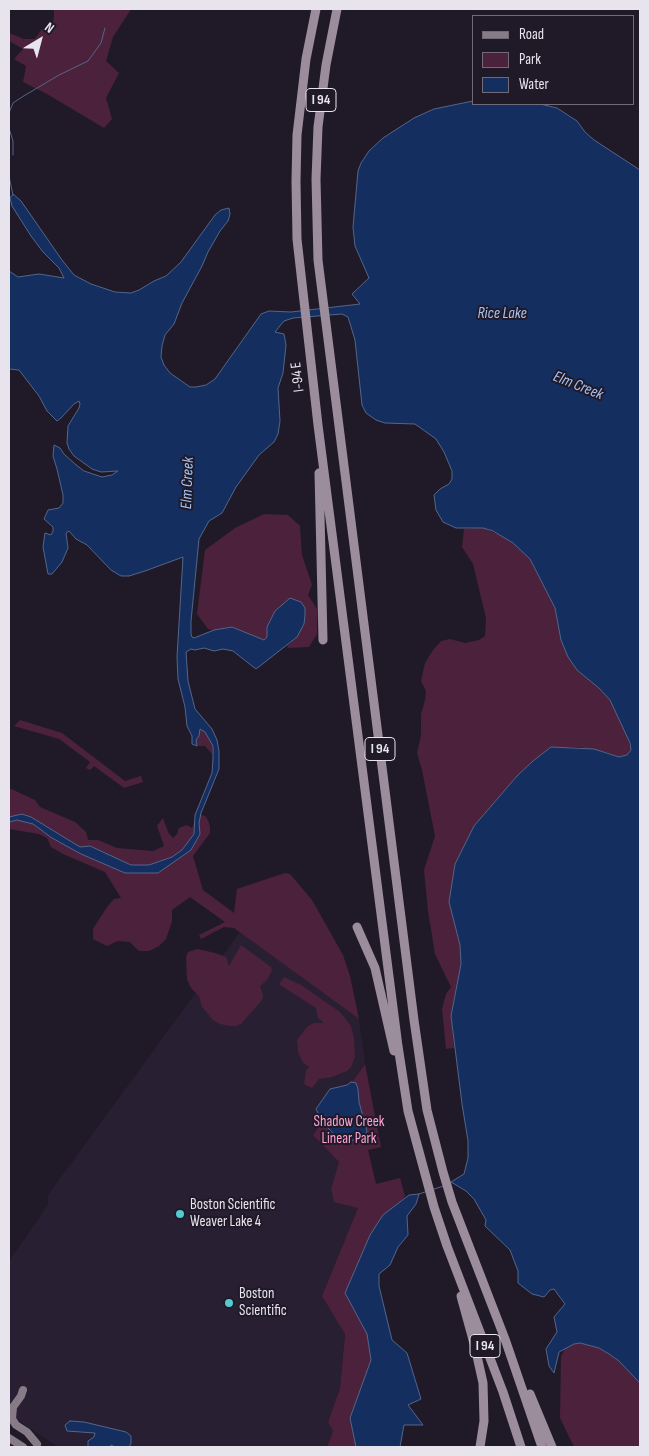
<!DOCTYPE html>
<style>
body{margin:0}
#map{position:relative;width:649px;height:1456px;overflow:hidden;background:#201a28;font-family:"Sofia Sans Condensed",sans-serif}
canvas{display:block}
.frame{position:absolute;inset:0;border:10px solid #e8e4ee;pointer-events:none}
.legend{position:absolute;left:472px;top:15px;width:162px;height:90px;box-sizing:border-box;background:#201a28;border:1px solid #706b77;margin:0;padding:6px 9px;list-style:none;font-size:15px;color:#e8e4ee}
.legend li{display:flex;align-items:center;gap:10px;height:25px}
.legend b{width:25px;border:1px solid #706b77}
.north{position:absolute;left:15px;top:15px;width:50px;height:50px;-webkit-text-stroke:4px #201a28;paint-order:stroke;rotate:37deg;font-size:14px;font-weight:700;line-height:20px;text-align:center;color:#e8e4ee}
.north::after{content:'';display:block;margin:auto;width:18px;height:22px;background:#e8e4ee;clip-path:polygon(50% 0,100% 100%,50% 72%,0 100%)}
</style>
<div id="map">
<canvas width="649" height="1456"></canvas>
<div class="frame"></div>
<ul class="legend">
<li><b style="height:6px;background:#877b88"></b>Road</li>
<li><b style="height:14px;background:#4c213b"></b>Park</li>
<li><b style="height:14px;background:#142f5f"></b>Water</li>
</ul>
<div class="north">N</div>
</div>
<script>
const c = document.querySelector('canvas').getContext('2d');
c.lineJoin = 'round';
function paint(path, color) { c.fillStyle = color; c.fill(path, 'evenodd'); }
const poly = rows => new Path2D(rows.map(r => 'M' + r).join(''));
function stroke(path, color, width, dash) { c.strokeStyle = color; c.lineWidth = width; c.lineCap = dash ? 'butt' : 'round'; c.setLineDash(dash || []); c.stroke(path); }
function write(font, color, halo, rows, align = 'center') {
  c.font = font + ' "Sofia Sans Condensed",sans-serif'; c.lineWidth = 4; c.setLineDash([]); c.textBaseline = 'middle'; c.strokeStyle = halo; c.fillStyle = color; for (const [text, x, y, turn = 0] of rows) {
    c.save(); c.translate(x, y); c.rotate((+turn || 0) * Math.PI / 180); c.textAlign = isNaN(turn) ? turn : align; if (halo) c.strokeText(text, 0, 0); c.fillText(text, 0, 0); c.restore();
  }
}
const built = poly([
 [240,932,359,1019,365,1063,313,1135,339,1162,331,1189,358,1208,322,1296,345,1333,340,1388,328,1421,333,1431,327,1447,58,1447,9,1414,9,1261,44,1211,48,1204,48,1195]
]);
const green = poly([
 [54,9,131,9,113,37,106,61,119,73,106,98,112,119,104,128,47,94,23,82,26,66,14,59,23,49,9,41,9,33,24,39,35,39,41,30,53,23,54,16],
 [264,514,288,515,300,526,302,555,312,585,308,595,317,609,317,634,309,647,288,648,287,646,297,637,304,624,268,632,267,637,263,640,232,627,214,630,208,629,197,614,205,550,235,528],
 [483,528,504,537,522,550,530,559,555,608,557,620,577,670,600,689,610,700,626,732,631,750,627,755,619,757,609,753,579,747,551,747,533,761,517,776,474,826,455,864,453,876,456,927,460,945,461,964,451,1016,454,1048,446,1049,442,1009,446,994,451,987,435,954,428,911,424,870,435,836,422,770,417,753,421,735,421,714,425,700,426,691,421,681,425,663,433,650,441,641,450,639,465,643,479,640,485,636,486,618,473,564,462,547,464,529],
 [20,720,62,733,125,781,141,776,143,782,124,788,94,766,90,770,86,768,90,762,59,739,14,726],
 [200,729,205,732,210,740,213,746,212,754,205,746,197,746,196,740,199,736],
 [9,788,35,800,40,807,75,822,86,832,88,840,98,840,117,848,153,851,164,846,157,826,163,818,168,832,173,838,177,834,179,828,187,825,192,828,196,819,201,815,205,816,208,820,210,827,210,833,193,856,203,890,234,913,237,889,285,873,290,874,312,900,343,955,350,976,359,1019,234,928,224,927,201,939,199,935,225,922,190,897,172,910,172,921,166,939,159,946,149,951,139,951,130,942,118,941,107,946,93,939,93,929,107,907,114,899,121,898,105,872,63,854,51,847,47,838,39,834,9,829],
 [241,945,271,967,272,970,267,980,260,986,263,995,262,1000,241,1024,236,1026,229,1026,220,1024,213,1020,202,1007,199,996,191,988,187,979,186,957,188,952,198,949,215,953,226,957,229,966],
 [284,977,301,985,340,1012,351,1026,354,1038,355,1057,351,1067,347,1071,332,1077,319,1079,312,1088,304,1084,306,1070,310,1067,303,1063,298,1052,297,1040,308,1026,314,1023,324,1023,318,1018,316,1008,280,985,279,984],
 [365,1064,381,1147,368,1150,376,1184,400,1178,405,1196,379,1229,366,1437,358,1447,327,1447,333,1431,328,1422,340,1388,345,1334,322,1296,358,1208,334,1202,331,1189,339,1162,313,1135],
 [580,1343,599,1348,609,1354,619,1361,640,1383,640,1447,574,1447,560,1418,561,1357,565,1348,574,1344]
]);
const water = poly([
 [473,101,473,104,540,104,557,108,577,121,585,132,594,140,640,170,640,1383,619,1361,609,1354,599,1348,580,1343,574,1344,559,1352,554,1373,549,1366,546,1349,557,1332,554,1317,565,1304,554,1289,550,1290,544,1297,532,1294,518,1283,518,1271,510,1250,485,1226,486,1220,474,1199,466,1191,451,1182,464,1174,468,1158,468,1141,462,1104,451,1016,461,964,460,945,449,902,455,864,474,826,517,776,533,761,551,747,594,749,619,757,627,755,631,750,630,743,610,700,600,689,577,670,568,657,561,640,555,608,530,559,513,543,493,531,483,528,456,528,443,522,436,510,434,495,440,489,449,484,452,479,452,471,444,452,436,439,415,424,385,423,376,420,366,413,362,405,355,340,348,317,342,314,293,318,284,321,275,332,284,334,286,345,283,373,278,388,280,421,278,434,274,442,259,455,236,487,222,513,209,521,199,539,191,621,191,634,192,637,194,638,214,630,232,627,264,640,267,637,267,627,275,611,290,598,301,602,305,608,305,615,304,624,297,637,256,669,233,651,223,649,214,651,204,648,195,650,191,649,186,652,188,681,195,709,212,729,217,740,219,751,219,769,201,813,199,823,200,834,191,850,158,873,125,873,81,854,52,838,33,824,17,820,9,822,9,817,22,814,31,817,80,847,90,846,131,865,149,865,172,857,182,850,194,834,195,815,212,773,213,759,213,746,205,732,200,729,199,736,196,740,197,746,192,744,192,736,187,726,185,707,178,679,177,657,183,557,145,571,129,576,121,576,111,570,87,545,76,539,69,531,66,533,68,548,62,562,52,574,48,574,43,547,45,533,51,535,53,531,53,527,44,519,48,510,59,508,63,503,63,495,57,469,53,456,54,445,60,448,64,454,75,464,84,471,102,477,112,475,118,471,101,472,92,469,74,456,69,449,67,443,68,426,79,408,80,404,79,401,74,404,61,418,57,421,47,411,39,396,19,370,9,369,9,271,18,277,39,274,64,278,59,268,43,252,31,236,12,206,10,198,13,194,21,201,62,260,74,275,91,284,115,292,131,293,139,290,154,281,166,276,181,262,215,215,221,210,229,208,230,214,228,221,220,231,208,252,202,266,182,303,174,324,165,335,162,346,161,357,164,365,170,373,190,387,196,387,206,385,215,379,261,314,269,311,291,312,360,304,352,294,369,278,355,246,353,227,358,171,361,163,369,151,383,138,414,118,434,109,473,101],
 [351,1082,356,1083,358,1089,359,1102,367,1131,364,1138,344,1142,337,1138,322,1121,316,1109,330,1089,347,1085,351,1082],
 [419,1194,416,1204,407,1216,408,1235,398,1247,390,1265,379,1274,379,1286,392,1340,407,1353,421,1399,408,1405,423,1425,404,1425,400,1447,356,1447,350,1418,371,1360,367,1334,345,1293,370,1235,383,1215,409,1195,419,1194],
 [70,1421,84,1422,126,1432,131,1436,131,1443,129,1447,115,1447,111,1445,110,1447,88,1447,88,1441,94,1437,95,1433,67,1431,65,1425,70,1421]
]);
const stream = poly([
 [9,113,13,103,22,97,59,75,88,61,101,43,105,28],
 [9,128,13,141,13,155],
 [9,176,13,195],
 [434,1189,444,1186],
 [419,1194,425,1192]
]);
const major = poly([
 [23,1390,21,1396,13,1407,12,1419,16,1425,27,1432,37,1444],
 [9,1438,23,1447]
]);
const highway = poly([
 [316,9,306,59,297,135,296,181,297,239,318,425,398,1046,408,1111,434,1207,447,1246,503,1392,521,1447],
 [337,9,326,65,318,127,316,179,318,260,414,1020,427,1110,443,1172,452,1202,505,1339,542,1447],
 [319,473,323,640],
 [357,927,375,968,394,1051],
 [461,1296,475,1347,483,1383,484,1421,480,1447],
 [530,1394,552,1447]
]);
const markers = [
 [180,1214,5,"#52ccd0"],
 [229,1303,5,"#52ccd0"]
];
const shields = [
 [321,100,30],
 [380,749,30],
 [485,1346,30]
];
const shieldNames = [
 ["I 94",321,100],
 ["I 94",380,749],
 ["I 94",485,1346]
];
const streetNames = [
 ["I-94 E",298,377,-97]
];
const parkNames = [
 ["Shadow Creek",349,1122],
 ["Linear Park",349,1139]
];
const poiNames = [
 ["Boston Scientific",190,1205],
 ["Weaver Lake 4",190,1222],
 ["Boston",239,1294],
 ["Scientific",239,1311]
];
const waterNames = [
 ["Rice Lake",502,314],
 ["Elm Creek",578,386,22],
 ["Elm Creek",188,483,-88]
];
paint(built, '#281f33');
paint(green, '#4c213b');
paint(water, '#142f5f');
stroke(water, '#54658a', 1);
stroke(stream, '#54658a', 1);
stroke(major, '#877b88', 8);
stroke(highway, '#9c8d9d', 9);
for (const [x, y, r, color] of markers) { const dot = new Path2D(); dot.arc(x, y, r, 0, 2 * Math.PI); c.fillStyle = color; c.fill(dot); stroke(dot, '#201a28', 2); }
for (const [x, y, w] of shields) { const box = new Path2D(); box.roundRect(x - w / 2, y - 11.5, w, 23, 4); c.fillStyle = '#201a28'; c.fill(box); stroke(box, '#e8e4ee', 1); }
write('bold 14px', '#e8e4ee', null, shieldNames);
write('15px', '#e8e4ee', '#201a28', streetNames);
write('15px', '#fba2d4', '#201a28', parkNames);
write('15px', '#e8e4ee', '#201a28', poiNames, 'left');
write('italic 16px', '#a7c3f2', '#201a28', waterNames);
</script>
